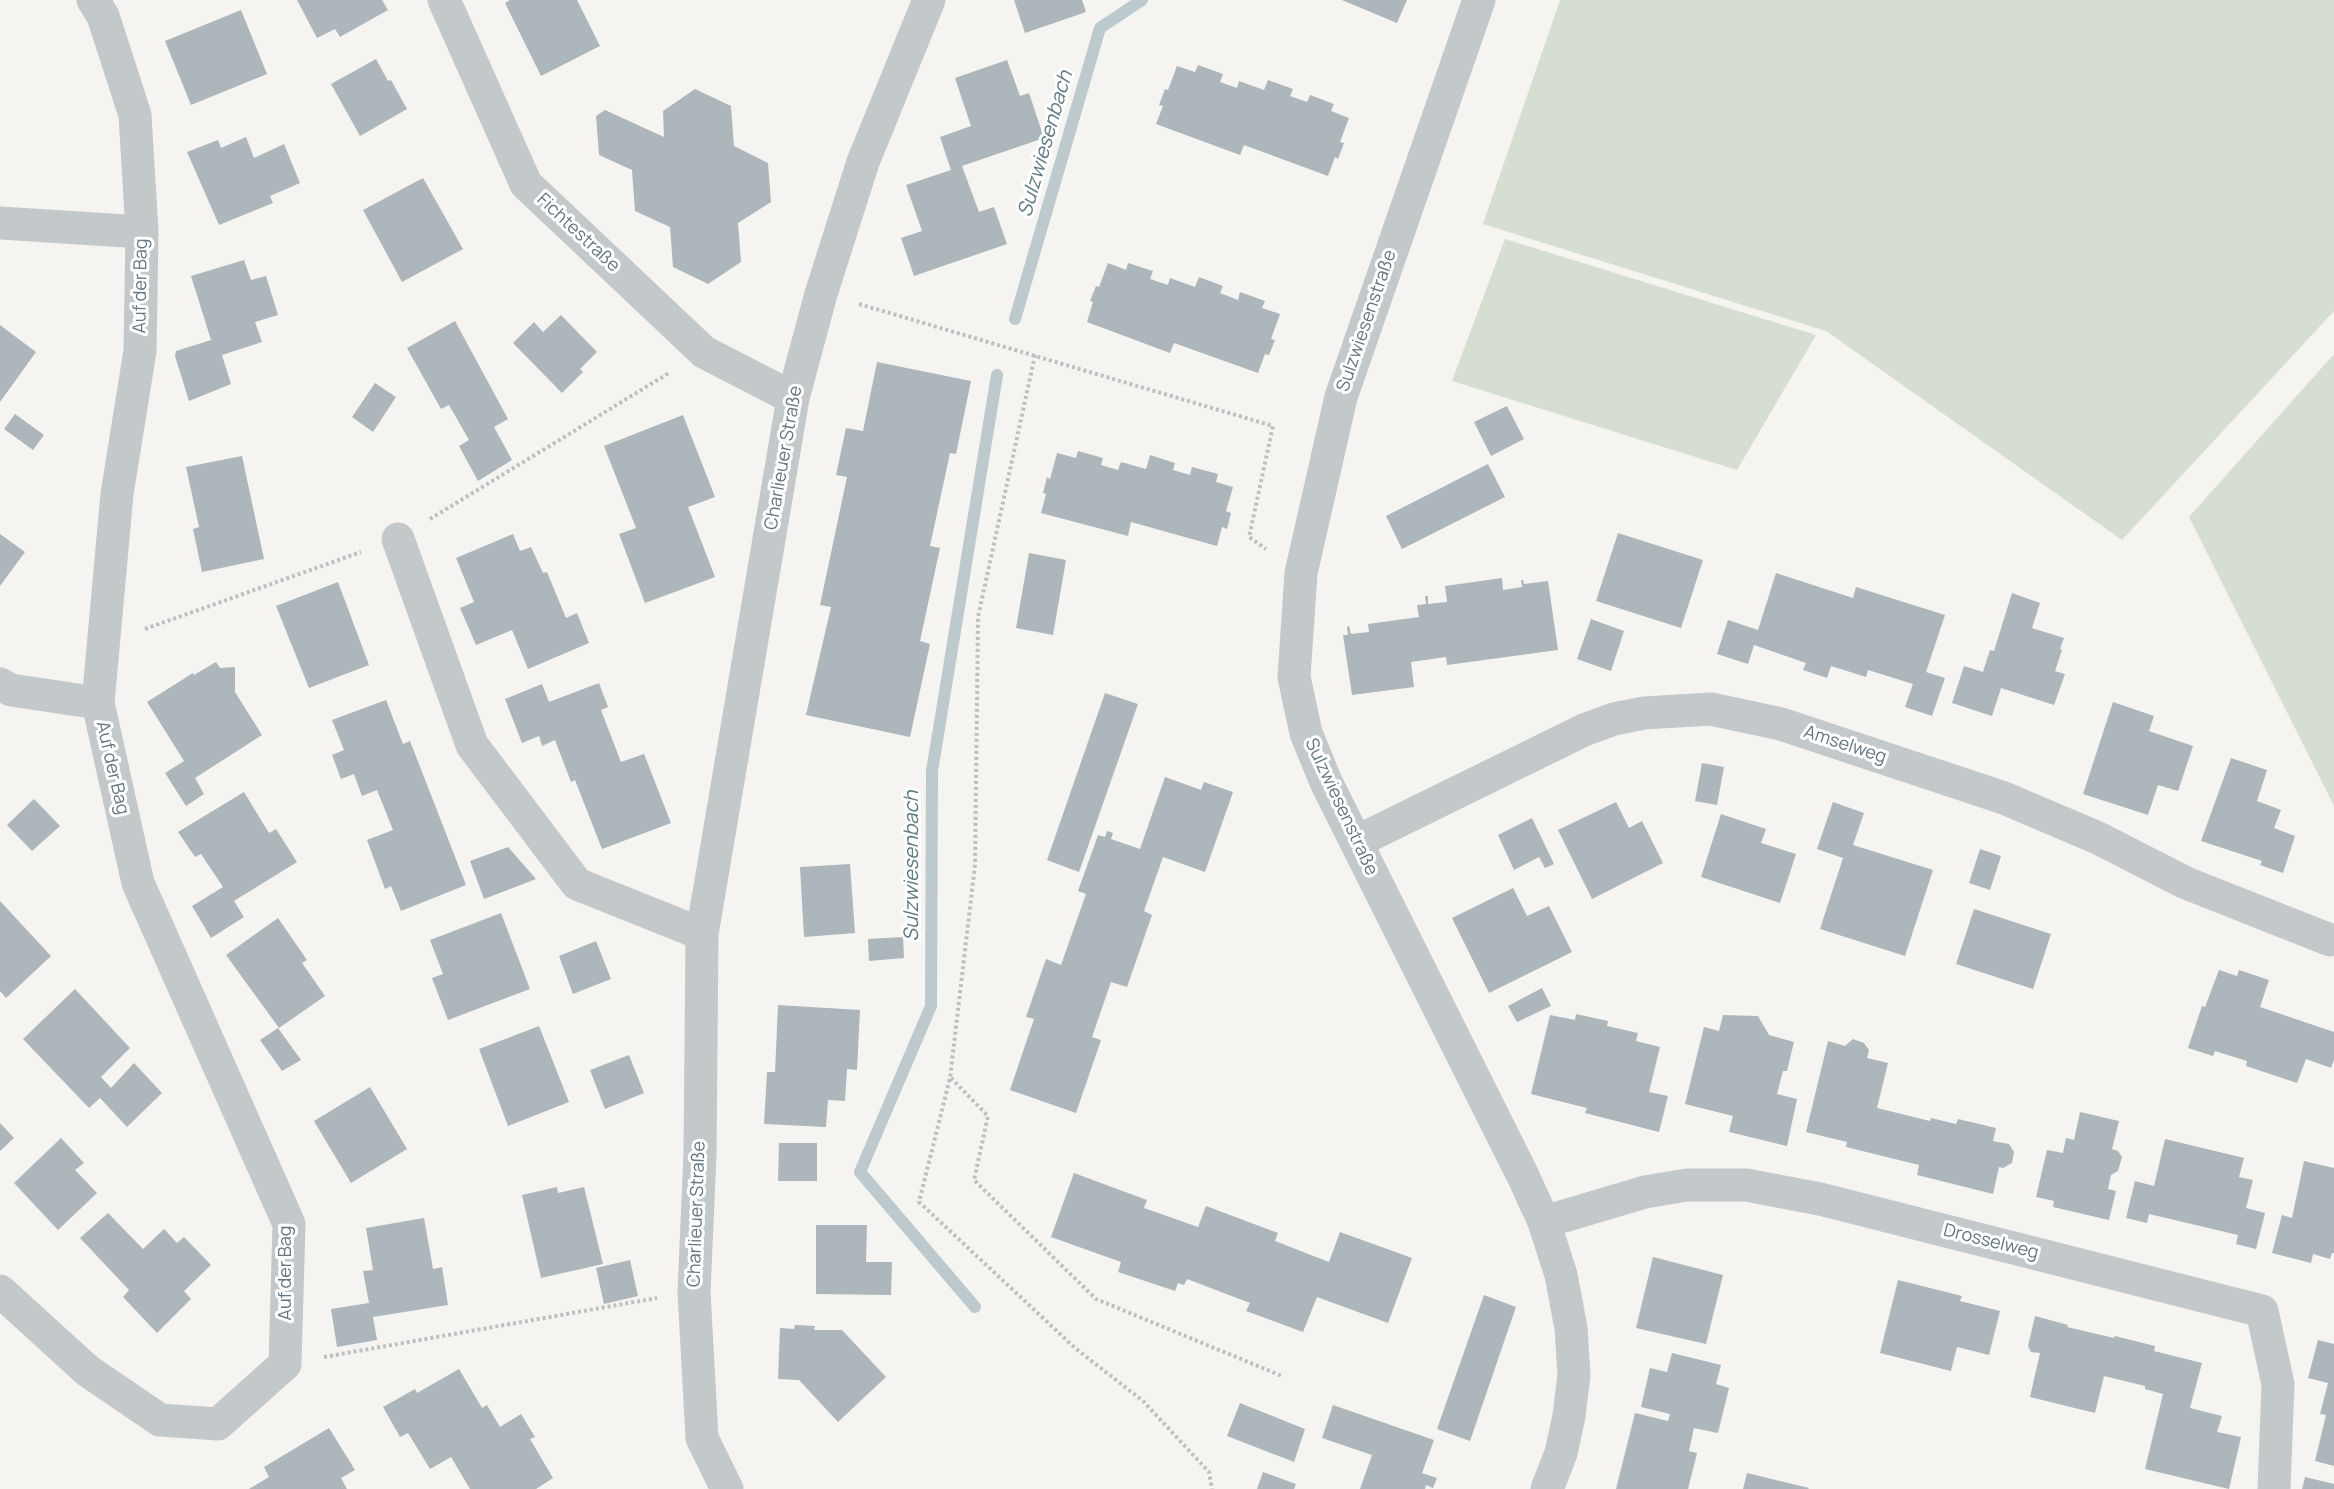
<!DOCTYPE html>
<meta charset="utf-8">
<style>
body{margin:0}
canvas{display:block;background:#f5f4f0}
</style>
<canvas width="2334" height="1489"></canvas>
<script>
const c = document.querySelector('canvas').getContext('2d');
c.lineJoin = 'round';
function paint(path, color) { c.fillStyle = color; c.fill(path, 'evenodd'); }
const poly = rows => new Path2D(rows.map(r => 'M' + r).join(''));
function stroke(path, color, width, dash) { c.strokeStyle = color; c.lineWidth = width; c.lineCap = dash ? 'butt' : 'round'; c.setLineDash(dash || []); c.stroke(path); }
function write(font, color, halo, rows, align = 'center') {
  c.font = font + ' Manrope,sans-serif'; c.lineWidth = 6; c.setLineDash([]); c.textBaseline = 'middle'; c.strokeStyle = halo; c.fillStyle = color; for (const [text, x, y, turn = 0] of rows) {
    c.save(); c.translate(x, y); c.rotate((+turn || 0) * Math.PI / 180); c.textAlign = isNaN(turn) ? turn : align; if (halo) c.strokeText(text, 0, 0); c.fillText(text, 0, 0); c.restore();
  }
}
const green = poly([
 [1560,0,2334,0,2334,311,2122,540,1826,331,1483,224],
 [1505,239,1816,335,1737,470,1452,381],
 [2334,354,2334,806,2189,517]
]);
const stream = poly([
 [1015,319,1100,28,1142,0],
 [975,1307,860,1172,931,1006,932,771,997,375]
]);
const building = poly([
 [297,0,382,0,388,10,340,37,335,29,317,38],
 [510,0,577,0,600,46,541,76,505,3],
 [1014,0,1082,0,1086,12,1025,33],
 [1342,0,1407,0,1397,23],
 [241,10,267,74,191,105,165,41],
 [376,59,388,81,391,80,407,109,360,136,331,84],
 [1007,60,1020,96,1029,93,1044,138,962,166,979,212,994,207,1007,244,914,276,901,238,922,231,906,185,951,170,940,137,971,126,955,78],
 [1198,65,1223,74,1220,82,1237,88,1239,81,1264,90,1268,80,1293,89,1290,96,1307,102,1310,95,1334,104,1331,111,1349,118,1340,142,1344,143,1338,159,1335,157,1328,176,1244,145,1240,155,1156,124,1163,106,1159,105,1165,89,1168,90,1177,66,1195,72],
 [695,89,731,106,734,146,768,163,771,202,738,223,741,262,708,284,673,267,670,227,635,211,632,170,599,155,596,116,605,110,664,137,663,111],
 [246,137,254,158,284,144,300,183,270,196,273,203,219,225,187,152,218,140,221,148],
 [423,178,463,249,402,282,363,210],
 [244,260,251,280,266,276,278,315,255,322,262,342,222,355,231,384,189,401,175,356,176,351,211,340,191,276],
 [1108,263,1126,270,1128,263,1153,271,1150,279,1168,285,1170,278,1195,287,1199,277,1223,286,1220,293,1238,300,1240,292,1265,301,1262,308,1280,314,1271,339,1275,340,1269,355,1265,354,1258,373,1174,343,1170,353,1087,322,1093,302,1090,301,1096,286,1099,287],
 [561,315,597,352,580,369,583,372,562,393,513,343,534,322,543,332],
 [455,321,508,419,494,427,512,460,478,481,459,446,469,440,449,405,441,409,407,348],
 [0,325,36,352,0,402],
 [877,362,971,381,956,454,950,453,930,546,940,548,920,641,930,644,910,737,806,715,831,607,820,605,847,477,836,475,846,428,863,431],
 [375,383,396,397,373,432,352,417],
 [1507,406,1524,439,1491,456,1474,422],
 [15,414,44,435,33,450,4,429],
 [683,415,715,497,688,507,715,577,645,603,619,534,636,528,604,446],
 [1078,451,1103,458,1101,465,1118,470,1121,462,1146,469,1150,455,1175,463,1173,470,1190,475,1192,467,1218,474,1216,482,1233,487,1226,511,1231,513,1227,529,1222,527,1217,546,1131,522,1128,536,1041,513,1046,494,1043,493,1047,477,1050,479,1057,453,1076,458],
 [242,456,264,559,202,572,193,529,199,527,186,467],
 [1488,464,1505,497,1402,549,1386,516],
 [1618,533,1703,560,1681,628,1596,601],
 [0,534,25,552,0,586],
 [513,534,520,551,531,547,543,573,547,572,566,618,577,613,589,643,528,669,512,630,476,645,460,608,474,602,456,558],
 [1029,553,1066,560,1053,635,1016,628],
 [1776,573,1853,598,1856,587,1945,615,1926,672,1945,678,1932,716,1905,707,1913,684,1868,670,1866,677,1831,666,1827,678,1803,670,1806,663,1754,645,1748,664,1717,654,1728,620,1758,630],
 [1502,578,1503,590,1522,587,1521,580,1523,580,1524,584,1548,581,1558,650,1447,665,1446,657,1411,662,1414,687,1352,695,1343,635,1348,635,1347,627,1349,626,1351,634,1369,632,1368,624,1419,617,1417,605,1426,604,1425,596,1428,596,1428,604,1447,602,1445,586],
 [338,582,369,665,309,688,276,606],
 [2012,593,2040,603,2032,628,2064,638,2060,649,2062,650,2055,671,2065,674,2054,705,2001,688,1992,716,1952,703,1964,666,1983,672,1990,650,1994,651],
 [1591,619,1624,631,1611,671,1577,659],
 [216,662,220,668,235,667,235,692,262,735,195,778,204,794,186,806,165,773,184,761,147,702,193,673,194,675],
 [599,683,608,707,601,710,621,762,644,754,671,823,602,849,575,780,571,782,555,740,542,746,539,736,522,743,505,699,542,684,549,702],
 [1105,693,1138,704,1079,872,1047,860],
 [386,700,403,744,410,741,466,885,401,911,391,886,385,889,367,840,393,830,377,790,362,796,354,774,341,779,332,755,344,750,332,720],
 [2113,702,2154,716,2149,731,2193,746,2178,791,2158,785,2148,815,2083,794],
 [2231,758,2267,770,2257,801,2281,810,2274,828,2295,836,2283,873,2260,865,2262,861,2201,841],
 [1702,763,1724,767,1717,805,1695,801],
 [1165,777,1201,790,1204,782,1233,792,1205,872,1163,857,1144,911,1152,915,1127,987,1111,982,1092,1037,1101,1040,1076,1113,1010,1090,1034,1019,1026,1017,1046,959,1061,965,1086,894,1078,891,1098,835,1105,837,1107,831,1113,833,1111,839,1140,849],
 [244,792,269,833,276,829,297,862,234,901,244,917,211,938,192,906,223,887,201,854,195,857,178,832],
 [34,799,60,826,32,851,7,825],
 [1616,802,1629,828,1642,821,1663,863,1592,899,1558,830],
 [1833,802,1864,813,1853,845,1933,870,1905,956,1820,929,1843,858,1817,849],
 [1721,814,1766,829,1761,843,1796,854,1780,903,1701,877],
 [1532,818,1554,864,1545,868,1539,857,1514,870,1498,835],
 [508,847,536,879,484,899,470,861],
 [1980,849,2001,856,1990,890,1969,883],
 [850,864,855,933,804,937,800,867],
 [1513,888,1527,916,1549,906,1572,952,1489,993,1452,918],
 [0,901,51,956,6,998,0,991],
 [1974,909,2051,934,2033,989,1956,964],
 [501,913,530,989,448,1020,432,978,443,974,430,940],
 [278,918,307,960,302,963,325,996,279,1028,226,955],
 [903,937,904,958,869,961,868,939],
 [596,941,611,979,573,994,559,956],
 [2219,970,2237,976,2239,970,2269,980,2260,1007,2334,1032,2334,1060,2331,1068,2306,1059,2297,1083,2246,1066,2247,1061,2215,1051,2213,1056,2188,1048,2202,1006,2205,1007],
 [1542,988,1551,1006,1517,1022,1508,1006],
 [75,989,130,1048,101,1077,111,1088,134,1063,162,1093,127,1127,100,1098,89,1108,23,1039],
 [778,1005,860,1010,857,1070,847,1069,845,1101,828,1100,826,1127,764,1124,767,1072,775,1072],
 [1576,1014,1608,1021,1607,1026,1638,1033,1636,1041,1660,1047,1649,1092,1668,1096,1659,1132,1585,1113,1587,1108,1531,1094,1550,1015,1575,1020],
 [1723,1015,1758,1016,1769,1035,1794,1042,1787,1071,1783,1071,1777,1094,1797,1099,1787,1146,1729,1132,1733,1116,1685,1104,1704,1027,1719,1031],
 [539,1026,569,1102,508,1126,479,1049],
 [278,1028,301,1060,282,1071,260,1040],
 [1853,1039,1864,1043,1869,1050,1867,1058,1888,1063,1877,1108,1930,1121,1931,1118,1956,1124,1958,1119,1996,1128,1993,1141,2009,1144,2014,1152,2012,1163,2003,1168,1999,1167,1993,1194,1917,1175,1919,1165,1846,1147,1847,1142,1806,1132,1828,1041,1845,1046],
 [629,1055,644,1093,605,1109,590,1070],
 [370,1087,407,1149,351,1183,314,1121],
 [2080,1112,2119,1121,2112,1149,2118,1151,2122,1157,2118,1171,2111,1175,2108,1189,2116,1191,2109,1220,2053,1207,2054,1201,2036,1197,2047,1150,2063,1153,2066,1138,2074,1140],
 [0,1123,14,1138,0,1151],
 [61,1138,84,1163,75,1170,97,1193,58,1230,14,1183],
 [2165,1139,2244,1158,2239,1177,2253,1180,2246,1208,2265,1213,2256,1249,2236,1244,2238,1235,2149,1214,2147,1223,2126,1218,2135,1181,2154,1186],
 [779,1143,817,1143,817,1181,778,1181],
 [2304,1161,2334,1168,2334,1253,2332,1253,2330,1259,2313,1254,2311,1263,2272,1253,2282,1215,2292,1218],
 [1074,1173,1147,1200,1144,1208,1198,1227,1206,1206,1278,1233,1275,1241,1329,1262,1340,1232,1412,1258,1388,1323,1317,1297,1303,1332,1246,1311,1250,1303,1187,1279,1184,1285,1178,1283,1175,1291,1118,1272,1121,1262,1051,1237],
 [557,1187,558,1193,584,1187,603,1264,541,1278,522,1195],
 [108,1213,143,1249,164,1229,177,1243,184,1237,211,1265,184,1291,191,1299,157,1333,123,1297,129,1290,80,1238],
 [424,1218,433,1269,442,1267,448,1305,373,1317,377,1340,337,1347,331,1309,369,1303,363,1271,373,1270,366,1228],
 [816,1225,867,1225,866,1262,892,1262,891,1295,816,1294],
 [1653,1257,1723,1275,1706,1344,1636,1328],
 [630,1260,638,1296,604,1304,596,1268],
 [1898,1280,1962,1296,1960,1301,2000,1311,1989,1355,1957,1347,1951,1371,1880,1353],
 [1484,1295,1516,1307,1470,1441,1437,1429],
 [2035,1316,2068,1325,2067,1327,2114,1338,2115,1336,2155,1346,2154,1351,2202,1363,2190,1408,2222,1416,2217,1432,2241,1437,2229,1489,2145,1469,2163,1394,2145,1389,2145,1386,2104,1376,2095,1413,2030,1397,2040,1353,2031,1352,2028,1346],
 [795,1325,815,1326,814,1330,842,1330,886,1377,838,1422,799,1380,778,1379,780,1328,794,1329],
 [2318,1340,2334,1344,2334,1466,2315,1461,2326,1415,2320,1414,2328,1383,2308,1378],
 [1672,1353,1721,1365,1716,1384,1729,1388,1718,1433,1694,1428,1689,1451,1697,1453,1688,1489,1616,1489,1635,1413,1668,1421,1670,1414,1641,1407,1650,1368,1667,1372],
 [459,1369,482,1408,487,1405,500,1427,521,1414,535,1437,530,1439,553,1478,536,1489,470,1489,451,1457,430,1469,408,1433,400,1437,383,1407,415,1389,417,1393],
 [1240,1403,1305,1429,1294,1462,1227,1436],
 [1333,1405,1434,1440,1422,1473,1437,1478,1433,1488,1426,1485,1425,1489,1360,1489,1372,1455,1322,1438],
 [329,1428,355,1470,341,1478,347,1489,249,1489,269,1477,264,1467],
 [1263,1472,1296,1484,1294,1489,1257,1489],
 [1747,1473,1809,1488,1808,1489,1743,1489],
 [2305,1477,2334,1484,2334,1489,2302,1489]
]);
const path = poly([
 [859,304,1273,426,1249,537,1266,549],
 [1035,355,978,617,975,865,950,1078,919,1202,1075,1348,1143,1401,1209,1472,1212,1489],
 [430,519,669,373],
 [145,629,361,552],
 [951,1078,988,1116,974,1180,1096,1299,1282,1376],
 [324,1357,657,1298]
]);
const minor = poly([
 [444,0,526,184,704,352,793,398],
 [1479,0,1341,397,1301,573,1294,677,1306,733,1326,782,1523,1176,1544,1222,1561,1275,1571,1328,1574,1375,1569,1416,1561,1453,1547,1489],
 [0,223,142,232],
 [398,539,472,745,577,884,702,934],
 [0,684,11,690,98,703],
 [1356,842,1584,730,1614,719,1644,713,1711,709,1781,724,2004,798,2098,838,2186,883,2330,940],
 [1544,1222,1645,1192,1687,1185,1746,1185,1820,1199,2262,1311,2278,1384,2274,1489],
 [0,1291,88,1371,160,1420,218,1424,285,1364,289,1224,138,883,98,703,117,494,140,351,142,232,135,115,103,16,93,0],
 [727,1489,702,1438,694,1292,700,1154,702,934,793,398,821,294,863,162,929,0]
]);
const streetNames = [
 ["Fichtestraße",578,233,43],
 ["Auf der Bag",141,286,-89],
 ["Sulzwiesenstraße",1367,321,-71],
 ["Charlieuer Straße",784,458,-80],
 ["Amselweg",1845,745,18],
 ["Auf der Bag",112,768,77],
 ["Sulzwiesenstraße",1341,807,65],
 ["Charlieuer Straße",697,1214,-88],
 ["Drosselweg",1991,1242,14],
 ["Auf der Bag",286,1273,-90]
];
const waterNames = [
 ["Sulzwiesenbach",1046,144,-74],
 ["Sulzwiesenbach",912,866,-90]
];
paint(green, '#d6ddd1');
stroke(stream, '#bccace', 12);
paint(building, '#adb6ba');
stroke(path, '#bdbfc1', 4, [3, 3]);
stroke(minor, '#c3c8ca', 33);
write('18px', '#617784', '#fff', streetNames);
write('italic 20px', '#5c7b82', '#fff', waterNames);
</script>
